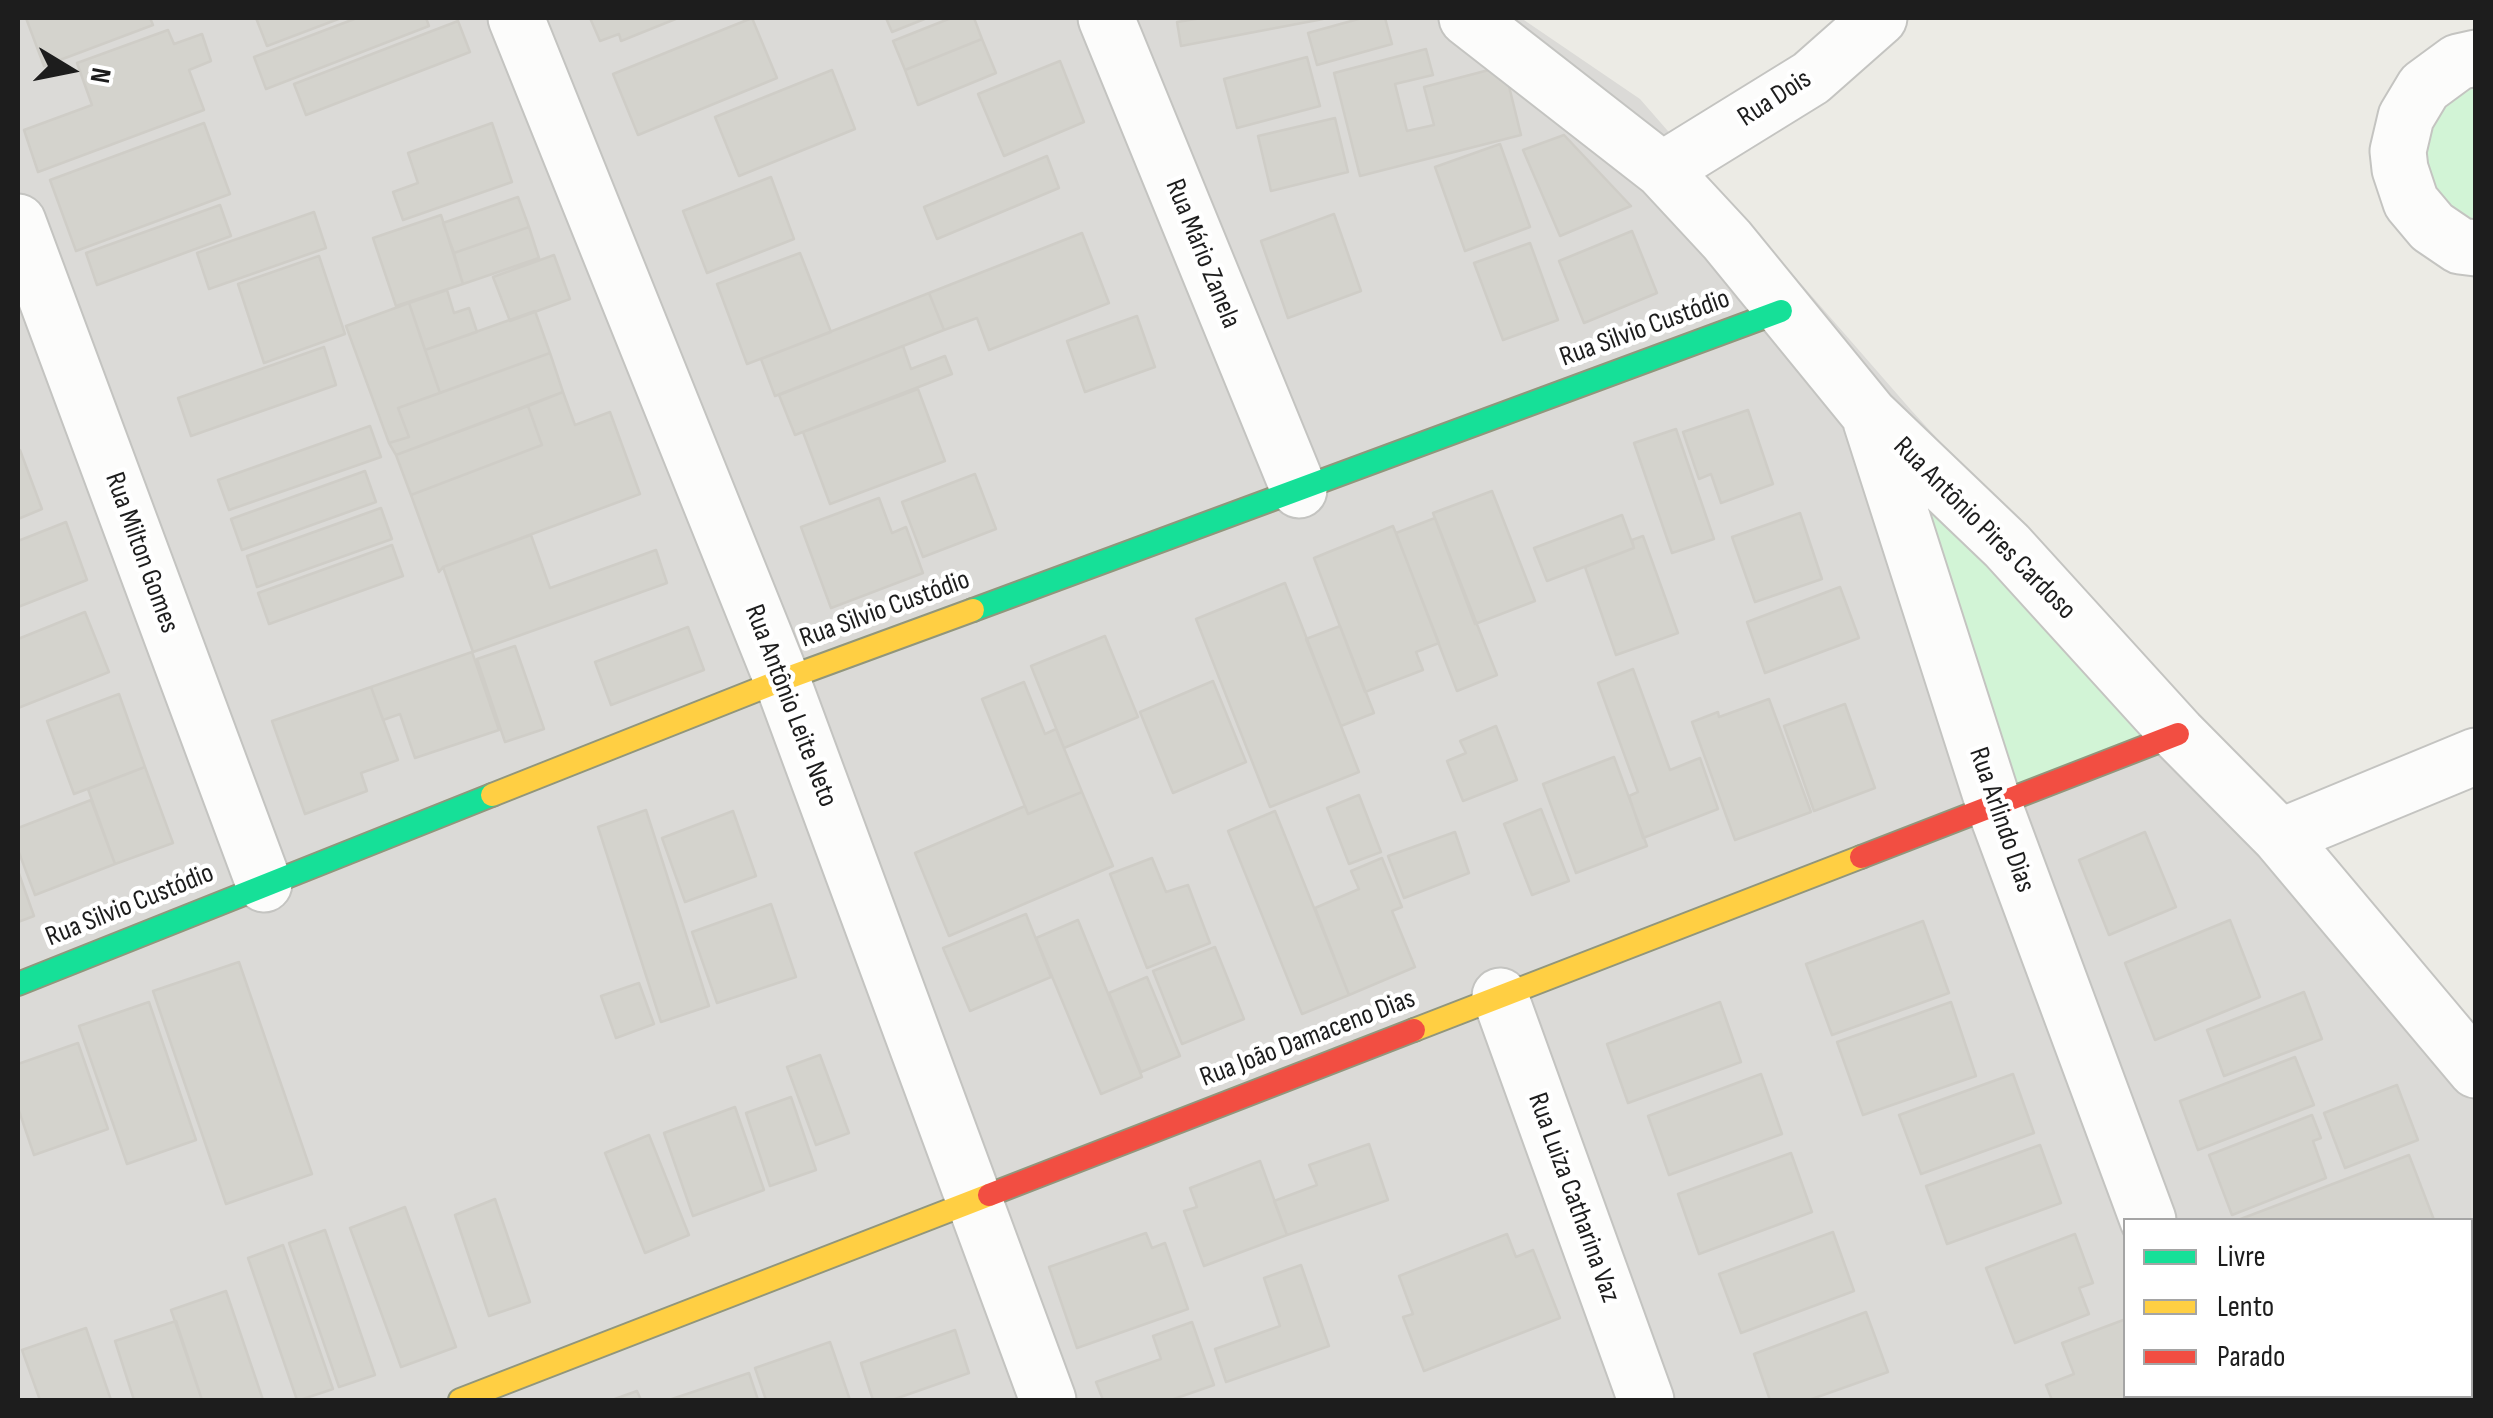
<!DOCTYPE html>
<meta charset="utf-8">
<style>
body{margin:0}
#map{position:relative;width:2493px;height:1418px;overflow:hidden;background:#ecebe5;font-family:"Sofia Sans Condensed",sans-serif}
canvas{display:block}
.frame{position:absolute;inset:0;border:20px solid #1d1d1d;pointer-events:none}
.legend{position:absolute;left:2123px;top:1218px;width:350px;height:180px;box-sizing:border-box;background:#fff;border:2px solid #a5a5a5;margin:0;padding:12px 18px;list-style:none;font-size:30px;color:#1d1d1d}
.legend li{display:flex;align-items:center;gap:20px;height:50px}
.legend b{width:50px;border:2px solid #a5a5a5}
.north{position:absolute;left:20px;top:20px;width:100px;height:100px;-webkit-text-stroke:8px #fff;paint-order:stroke;rotate:100deg;font-size:28px;font-weight:700;line-height:40px;text-align:center;color:#1d1d1d}
.north::after{content:'';display:block;margin:auto;width:35px;height:45px;background:#1d1d1d;clip-path:polygon(50% 0,100% 100%,50% 72%,0 100%)}
</style>
<div id="map">
<canvas width="2493" height="1418"></canvas>
<div class="frame"></div>
<ul class="legend">
<li><b style="height:12px;background:#16e098"></b>Livre</li>
<li><b style="height:12px;background:#ffcf43"></b>Lento</li>
<li><b style="height:12px;background:#f24e42"></b>Parado</li>
</ul>
<div class="north">N</div>
</div>
<script>
const c = document.querySelector('canvas').getContext('2d');
c.lineJoin = 'round';
function paint(path, color) { c.fillStyle = color; c.fill(path, 'evenodd'); }
const poly = rows => new Path2D(rows.map(r => 'M' + r).join(''));
function stroke(path, color, width, dash) { c.strokeStyle = color; c.lineWidth = width; c.lineCap = dash ? 'butt' : 'round'; c.setLineDash(dash || []); c.stroke(path); }
function write(font, color, halo, rows, align = 'center') {
  c.font = font + ' "Sofia Sans Condensed",sans-serif'; c.lineWidth = 9; c.setLineDash([]); c.textBaseline = 'middle'; c.strokeStyle = halo; c.fillStyle = color; for (const [text, x, y, turn = 0] of rows) {
    c.save(); c.translate(x, y); c.rotate((+turn || 0) * Math.PI / 180); c.textAlign = isNaN(turn) ? turn : align; if (halo) c.strokeText(text, 0, 0); c.fillText(text, 0, 0); c.restore();
  }
}
const residential = poly([
 [18,18,1521,18,1640,99,1911,410,2475,1023,2475,1400,18,1400],
 [2126,1220,2470,1220,2470,1396,2126,1396]
]);
const park = poly([
 [2475,77,2475,230,2444,213,2417,151,2422,124],
 [1887,444,2156,728,2000,794]
]);
const building = poly([
 [26,18,150,18,153,25,44,66,26,18],
 [256,18,341,18,267,46,256,18],
 [357,18,426,18,429,26,266,89,254,57,357,18],
 [590,18,678,18,621,41,619,34,600,41,590,18],
 [752,18,777,78,638,135,613,74,752,18],
 [886,18,927,18,892,32,886,18],
 [951,18,974,18,982,39,905,70,893,41,951,18],
 [1202,18,1323,18,1323,19,1181,46,1177,22,1202,18],
 [1362,18,1385,18,1392,44,1317,65,1308,33,1362,18],
 [458,21,470,52,306,115,294,84,458,21],
 [168,30,174,44,202,34,211,61,189,70,204,110,38,172,24,130,92,105,77,63,168,30],
 [982,39,996,73,918,105,905,70,982,39],
 [1426,49,1433,75,1395,84,1407,131,1434,125,1424,87,1504,66,1521,135,1360,176,1334,73,1426,49],
 [1307,57,1320,106,1237,128,1224,79,1307,57],
 [1060,61,1084,122,1004,156,978,94,1060,61],
 [832,70,855,129,739,176,715,117,832,70],
 [1335,118,1348,172,1271,191,1258,136,1335,118],
 [204,123,230,194,76,251,50,180,204,123],
 [492,123,512,182,403,220,393,192,418,183,408,153,492,123],
 [1564,135,1631,206,1560,236,1523,150,1564,135],
 [1500,144,1530,227,1465,251,1435,167,1500,144],
 [1047,156,1059,188,937,239,924,207,1047,156],
 [771,177,794,239,707,273,683,211,771,177],
 [518,197,529,227,454,253,443,223,518,197],
 [220,205,231,236,97,285,86,253,220,205],
 [314,212,326,248,209,289,197,253,314,212],
 [1334,214,1361,291,1288,318,1261,241,1334,214],
 [441,215,463,284,396,306,373,238,441,215],
 [529,227,539,258,463,284,454,253,529,227],
 [1632,231,1657,293,1584,323,1559,261,1632,231],
 [1082,233,1109,303,989,350,977,318,944,330,929,293,1082,233],
 [1530,243,1558,320,1503,340,1474,263,1530,243],
 [800,253,831,332,747,364,717,284,800,253],
 [554,255,570,299,510,321,493,277,554,255],
 [319,256,345,334,264,363,238,284,319,256],
 [447,290,454,313,469,308,477,332,425,350,409,303,447,290],
 [929,293,944,330,775,396,761,359,929,293],
 [409,303,440,393,398,408,409,437,389,443,346,326,409,303],
 [535,311,550,353,440,393,425,350,535,311],
 [1137,316,1155,367,1085,392,1067,341,1137,316],
 [903,346,911,369,945,356,952,374,795,435,779,395,903,346],
 [324,347,336,385,191,436,178,398,324,347],
 [550,353,563,392,396,455,389,443,409,437,398,408,550,353],
 [918,389,945,461,830,504,803,432,918,389],
 [563,392,575,425,610,412,640,494,443,567,439,572,411,495,542,445,528,406,563,392],
 [528,406,542,445,411,495,396,455,528,406],
 [1748,410,1773,484,1721,503,1711,474,1699,479,1683,432,1748,410],
 [370,426,381,457,229,510,218,480,370,426],
 [1676,429,1714,539,1672,553,1634,443,1676,429],
 [20,450,42,509,18,519,18,451,20,450],
 [365,471,376,502,242,550,231,519,365,471],
 [975,474,996,529,923,557,902,502,975,474],
 [1492,491,1535,601,1475,624,1433,513,1492,491],
 [879,498,892,533,906,527,923,573,831,608,801,527,879,498],
 [381,508,392,539,257,587,247,556,381,508],
 [1800,513,1822,579,1755,602,1732,537,1800,513],
 [1622,515,1634,548,1547,581,1534,548,1622,515],
 [1435,518,1497,675,1457,691,1396,533,1435,518],
 [66,522,87,580,18,607,18,541,66,522],
 [1393,526,1439,643,1416,652,1423,670,1365,692,1314,558,1393,526],
 [531,535,550,588,656,550,667,583,473,652,443,567,531,535],
 [1643,536,1678,633,1616,655,1585,567,1634,548,1632,540,1643,536],
 [392,545,403,576,269,624,258,593,392,545],
 [1285,583,1359,772,1270,807,1196,619,1285,583],
 [1840,587,1859,638,1765,673,1747,622,1840,587],
 [85,612,109,672,18,708,18,639,85,612],
 [1340,626,1374,713,1341,726,1306,639,1340,626],
 [688,627,704,670,611,705,595,662,688,627],
 [1105,636,1138,717,1064,748,1031,666,1105,636],
 [515,646,544,729,505,742,477,659,515,646],
 [472,652,499,730,415,758,400,714,383,720,371,687,472,652],
 [1633,669,1670,770,1700,758,1718,809,1643,838,1629,796,1638,792,1598,683,1633,669],
 [1213,681,1246,762,1173,793,1140,712,1213,681],
 [1024,682,1045,734,1056,729,1082,792,1028,814,982,699,1024,682],
 [371,687,398,760,361,773,367,791,305,814,272,721,371,687],
 [119,694,145,767,74,794,47,721,119,694],
 [1769,699,1811,812,1735,840,1692,722,1718,712,1719,717,1769,699],
 [1845,704,1875,788,1814,811,1784,726,1845,704],
 [1496,726,1517,780,1463,801,1447,761,1466,753,1460,741,1496,726],
 [1614,757,1647,846,1576,873,1543,784,1614,757],
 [145,767,173,843,115,864,88,789,145,767],
 [1082,792,1113,866,949,936,915,853,1025,806,1028,814,1082,792],
 [1359,795,1381,852,1349,864,1327,808,1359,795],
 [91,800,115,864,35,895,18,850,18,828,91,800],
 [1541,809,1569,881,1532,895,1504,824,1541,809],
 [646,810,709,1006,661,1022,598,827,646,810],
 [733,811,756,876,685,902,662,838,733,811],
 [1275,811,1349,995,1302,1014,1228,831,1275,811],
 [1455,832,1469,873,1404,898,1388,856,1455,832],
 [2145,832,2176,907,2109,935,2079,860,2145,832],
 [1152,858,1166,892,1188,885,1210,943,1147,968,1110,874,1152,858],
 [1382,858,1402,907,1392,911,1415,967,1349,995,1315,908,1359,889,1351,871,1382,858],
 [18,871,34,916,18,922,18,871],
 [771,904,796,977,717,1003,692,932,771,904],
 [1026,914,1051,977,970,1011,943,948,1026,914],
 [1078,920,1142,1077,1101,1094,1036,938,1078,920],
 [2230,920,2260,997,2155,1040,2125,963,2230,920],
 [1923,921,1949,993,1832,1035,1806,964,1923,921],
 [1215,947,1244,1019,1182,1044,1153,971,1215,947],
 [239,962,312,1174,226,1204,153,991,239,962],
 [1147,977,1180,1056,1141,1072,1109,993,1147,977],
 [639,983,654,1024,616,1038,601,996,639,983],
 [2304,992,2322,1039,2224,1076,2207,1030,2304,992],
 [149,1002,196,1140,127,1164,79,1026,149,1002],
 [1720,1002,1741,1062,1628,1103,1607,1044,1720,1002],
 [1951,1002,1976,1076,1863,1115,1837,1042,1951,1002],
 [78,1043,108,1129,34,1155,18,1108,18,1064,78,1043],
 [820,1055,849,1133,816,1145,787,1067,820,1055],
 [2295,1057,2314,1105,2198,1150,2180,1101,2295,1057],
 [1761,1074,1782,1134,1669,1175,1648,1116,1761,1074],
 [2013,1074,2034,1133,1921,1174,1899,1115,2013,1074],
 [2397,1085,2418,1140,2345,1168,2324,1113,2397,1085],
 [791,1097,816,1170,770,1186,746,1113,791,1097],
 [735,1107,764,1190,693,1216,664,1133,735,1107],
 [2312,1115,2321,1138,2313,1141,2326,1178,2232,1215,2209,1155,2312,1115],
 [649,1135,689,1235,645,1253,605,1153,649,1135],
 [1369,1144,1388,1200,1287,1235,1274,1201,1317,1185,1309,1165,1369,1144],
 [2040,1145,2061,1203,1947,1244,1926,1186,2040,1145],
 [1791,1153,1812,1212,1699,1254,1678,1194,1791,1153],
 [2409,1155,2434,1220,2238,1220,2409,1155],
 [1260,1161,1287,1235,1204,1266,1184,1211,1197,1207,1190,1188,1260,1161],
 [495,1199,530,1302,489,1316,455,1215,495,1199],
 [405,1207,456,1347,401,1367,350,1228,405,1207],
 [325,1230,375,1375,339,1387,289,1243,325,1230],
 [1833,1232,1854,1291,1741,1333,1719,1274,1833,1232],
 [1146,1233,1152,1248,1165,1243,1188,1309,1077,1348,1049,1267,1146,1233],
 [1507,1234,1516,1257,1533,1250,1560,1318,1424,1371,1403,1317,1413,1314,1399,1276,1507,1234],
 [2075,1234,2093,1283,2079,1288,2089,1314,2015,1343,1986,1268,2075,1234],
 [283,1245,333,1389,300,1400,297,1400,248,1258,283,1245],
 [1301,1265,1329,1346,1226,1382,1215,1349,1280,1326,1264,1278,1301,1265],
 [226,1291,263,1400,202,1400,171,1310,226,1291],
 [2476,1310,2476,1398,2462,1400,2460,1396,2470,1396,2470,1312,2476,1310],
 [1866,1312,1888,1372,1809,1400,1770,1400,1754,1354,1866,1312],
 [2126,1319,2126,1396,2139,1396,2126,1400,2052,1400,2046,1385,2074,1374,2062,1343,2126,1319],
 [176,1321,202,1400,134,1400,115,1341,176,1321],
 [1192,1322,1214,1385,1171,1400,1103,1400,1096,1382,1161,1359,1153,1336,1192,1322],
 [86,1328,111,1400,40,1400,22,1350,86,1328],
 [955,1330,969,1373,892,1400,873,1400,861,1363,955,1330],
 [830,1342,850,1400,766,1400,755,1368,830,1342],
 [749,1373,758,1400,669,1400,749,1373],
 [637,1391,641,1400,612,1400,637,1391],
 [2335,1396,2393,1396,2395,1400,2323,1400,2335,1396]
]);
const street = poly([
 [516,18,782,680,1048,1400],
 [1106,18,1299,490],
 [1467,18,1662,170,1727,240,1869,414,2007,546,2178,734,2280,837,2476,1070],
 [2476,58,2458,62,2424,87,2406,117,2398,151,2400,169,2411,202,2432,227,2460,246,2476,248],
 [1662,170,1811,78,1879,18],
 [18,222,264,884],
 [1871,421,1994,805,2148,1220],
 [2280,837,2476,756],
 [1500,996,1646,1400],
 [2213,1396,2215,1400]
]);
const fast = poly([
 [973,610,1781,311],
 [18,984,492,795]
]);
const slow = poly([
 [492,795,782,680,973,610],
 [1414,1030,1861,857],
 [460,1400,989,1195]
]);
const jam = poly([
 [1861,857,2178,734],
 [989,1195,1414,1030]
]);
const streetNames = [
 ["Rua Dois",1775,99,-33],
 ["Rua Mário Zanela",1202,254,68],
 ["Rua Silvio Custódio",1645,329,-20],
 ["Rua Antônio Pires Cardoso",1984,529,45],
 ["Rua Milton Gomes",141,553,70],
 ["Rua Silvio Custódio",885,610,-20],
 ["Rua Antônio Leite Neto",790,706,69],
 ["Rua Arlindo Dias",2001,820,71],
 ["Rua Silvio Custódio",130,906,-22],
 ["Rua João Damaceno Dias",1308,1039,-21],
 ["Rua Luiza Catharina Vaz",1573,1198,70]
];
paint(residential, '#dbdad7');
paint(park, '#d2f4d6');
paint(building, '#d4d3cd');
stroke(building, '#cfcdc7', 2.5);
stroke(street, '#c4c4c1', 59);
stroke(fast, '#91967c', 26);
stroke(slow, '#91967c', 26);
stroke(jam, '#91967c', 26);
stroke(street, '#fcfcfb', 55);
stroke(fast, '#16e098', 22);
stroke(slow, '#ffcf43', 22);
stroke(jam, '#f24e42', 22);
write('28px', '#1d1d1d', '#fff', streetNames);
</script>
